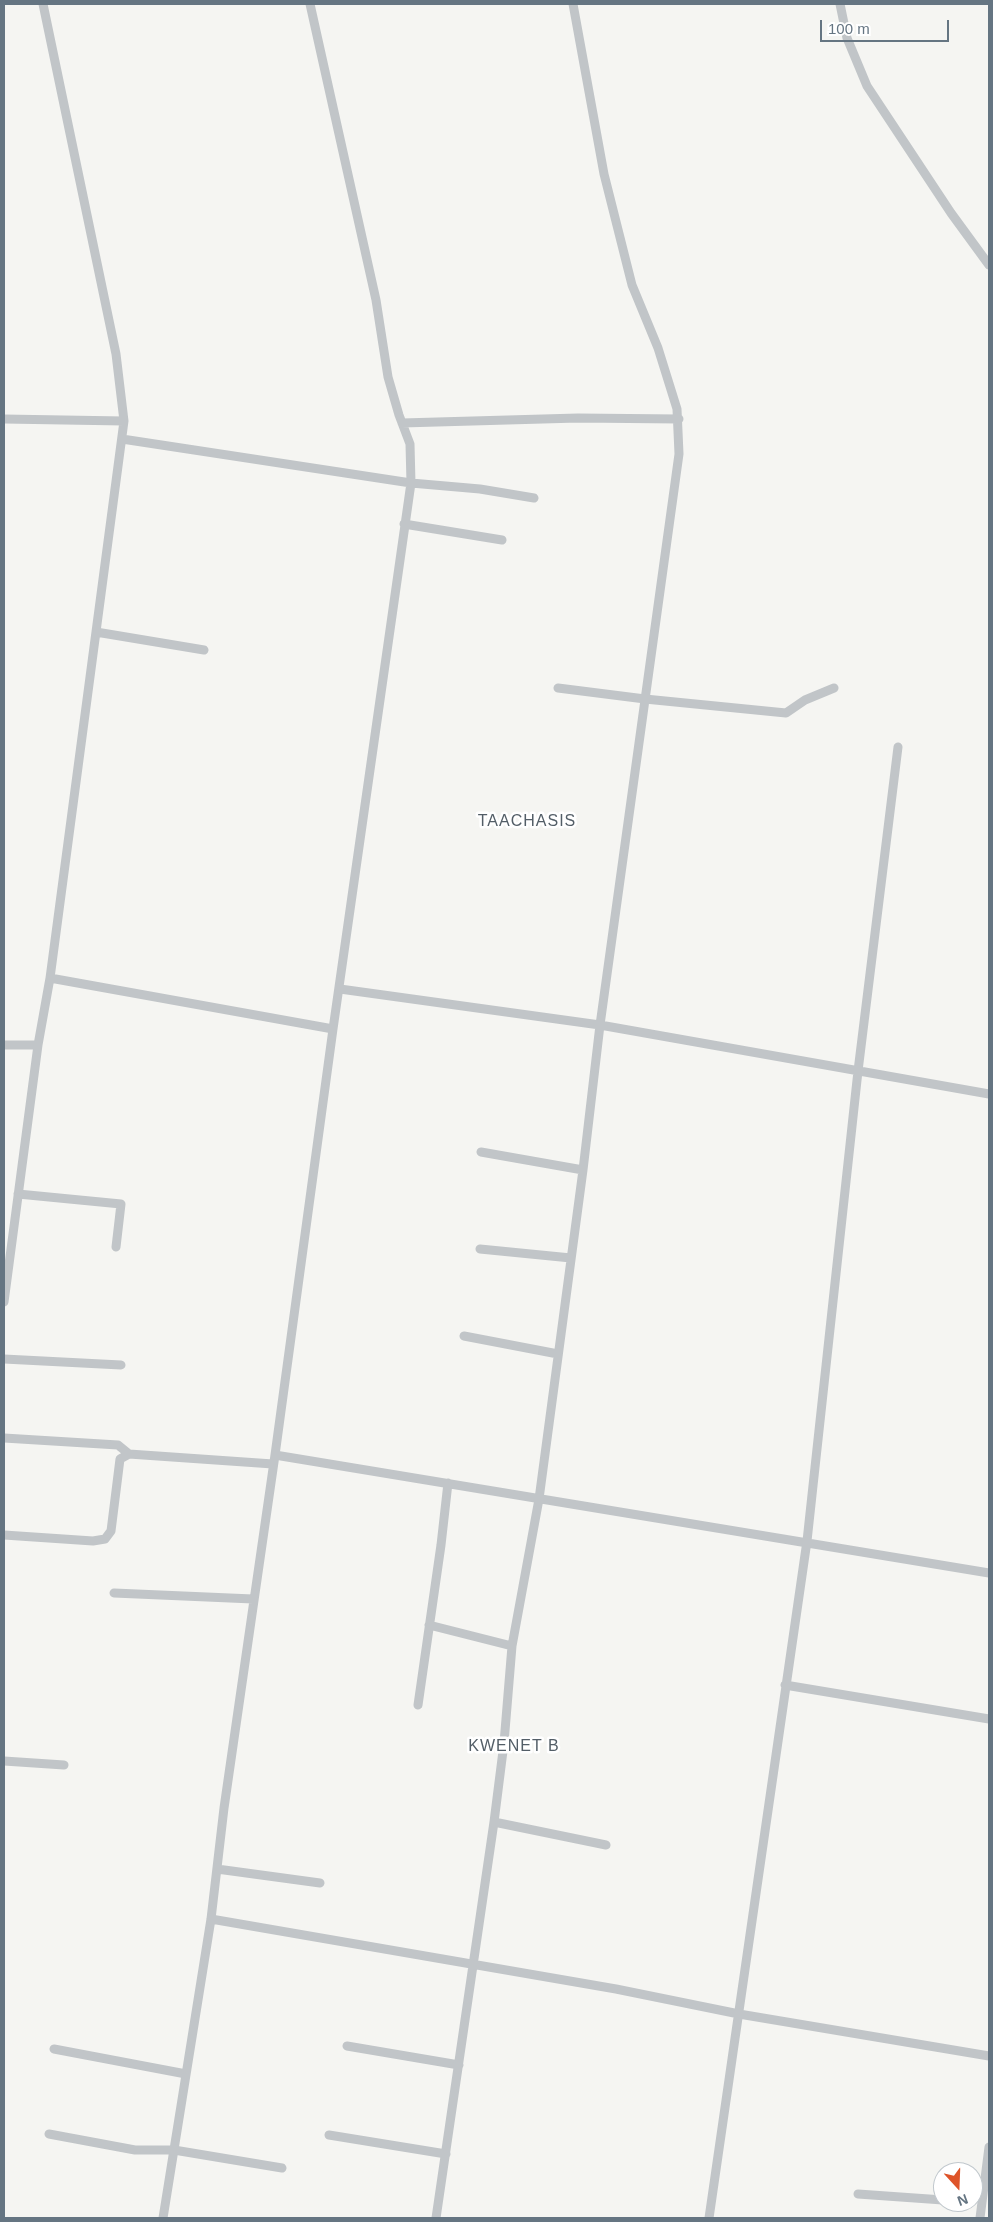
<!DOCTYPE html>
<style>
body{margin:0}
#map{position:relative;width:993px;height:2222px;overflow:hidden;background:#f5f5f2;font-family:Helvetica,sans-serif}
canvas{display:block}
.frame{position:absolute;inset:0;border:5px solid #657582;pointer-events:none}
.north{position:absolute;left:933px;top:2162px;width:50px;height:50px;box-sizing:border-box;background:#fff;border:1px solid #c1c8cd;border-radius:50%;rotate:160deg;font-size:14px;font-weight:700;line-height:20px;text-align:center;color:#657582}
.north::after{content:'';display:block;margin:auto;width:18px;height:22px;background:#de5429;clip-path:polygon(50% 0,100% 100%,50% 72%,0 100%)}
.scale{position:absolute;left:820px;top:20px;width:129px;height:22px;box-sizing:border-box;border:2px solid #657582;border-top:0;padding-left:6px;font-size:15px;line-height:18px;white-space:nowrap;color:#657582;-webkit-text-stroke:4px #fff;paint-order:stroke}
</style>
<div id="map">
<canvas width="993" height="2222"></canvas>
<div class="frame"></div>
<div class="north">N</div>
<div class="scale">100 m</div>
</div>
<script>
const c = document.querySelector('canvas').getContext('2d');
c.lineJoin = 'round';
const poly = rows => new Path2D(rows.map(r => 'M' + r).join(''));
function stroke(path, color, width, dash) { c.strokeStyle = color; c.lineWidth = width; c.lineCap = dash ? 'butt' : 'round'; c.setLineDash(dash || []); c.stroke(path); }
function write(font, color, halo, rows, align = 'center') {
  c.font = font + ' Helvetica,sans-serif'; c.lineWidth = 5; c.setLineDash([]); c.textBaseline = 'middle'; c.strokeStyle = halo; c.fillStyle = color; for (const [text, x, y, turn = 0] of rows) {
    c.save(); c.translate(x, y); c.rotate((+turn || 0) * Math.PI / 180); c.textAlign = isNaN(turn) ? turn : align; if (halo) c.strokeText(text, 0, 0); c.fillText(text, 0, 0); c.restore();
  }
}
const street = poly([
 [840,4,847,38,867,86,951,213,989,265],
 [4,419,124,421],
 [402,423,578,418,679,419],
 [122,439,411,483,480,489,534,498],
 [404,524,502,540],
 [96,632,204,650],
 [558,688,645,699,786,713,805,700,834,688],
 [50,978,333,1029],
 [340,989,600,1025,989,1094],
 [4,1045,38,1045],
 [481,1152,583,1170],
 [18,1194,121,1204,116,1247],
 [480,1249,571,1258],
 [4,1302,38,1045,50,978,124,421,116,354,43,4],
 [464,1336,558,1354],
 [4,1359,121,1365],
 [4,1438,118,1445,129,1454],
 [275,1455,989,1573],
 [4,1535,93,1541,105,1539,111,1531,120,1459,129,1454,273,1464],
 [114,1593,253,1599],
 [429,1625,512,1646],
 [785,1685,989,1719],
 [418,1705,441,1545,448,1483],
 [4,1761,64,1765],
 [494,1822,606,1845],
 [217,1869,320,1883],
 [211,1919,616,1989,739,2014,989,2056],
 [347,2046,459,2065],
 [54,2049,186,2074],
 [49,2134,135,2150,174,2150,282,2168],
 [329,2135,446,2154],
 [858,2194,943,2200],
 [163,2218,211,1919,224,1808,275,1455,333,1029,411,483,410,444,399,415,388,377,376,300,310,4],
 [436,2218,494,1822,504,1743,512,1646,539,1499,583,1170,600,1025,679,454,677,409,658,348,632,285,604,174,573,4],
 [709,2218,807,1541,858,1071,898,747],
 [980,2218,989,2147]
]);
const quarterNames = [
 ["TAACHASIS",527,822],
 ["KWENET B",514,1747]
];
stroke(street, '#c1c5c8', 9);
c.letterSpacing = '1px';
write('16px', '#535e67', '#fff', quarterNames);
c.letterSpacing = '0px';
</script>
